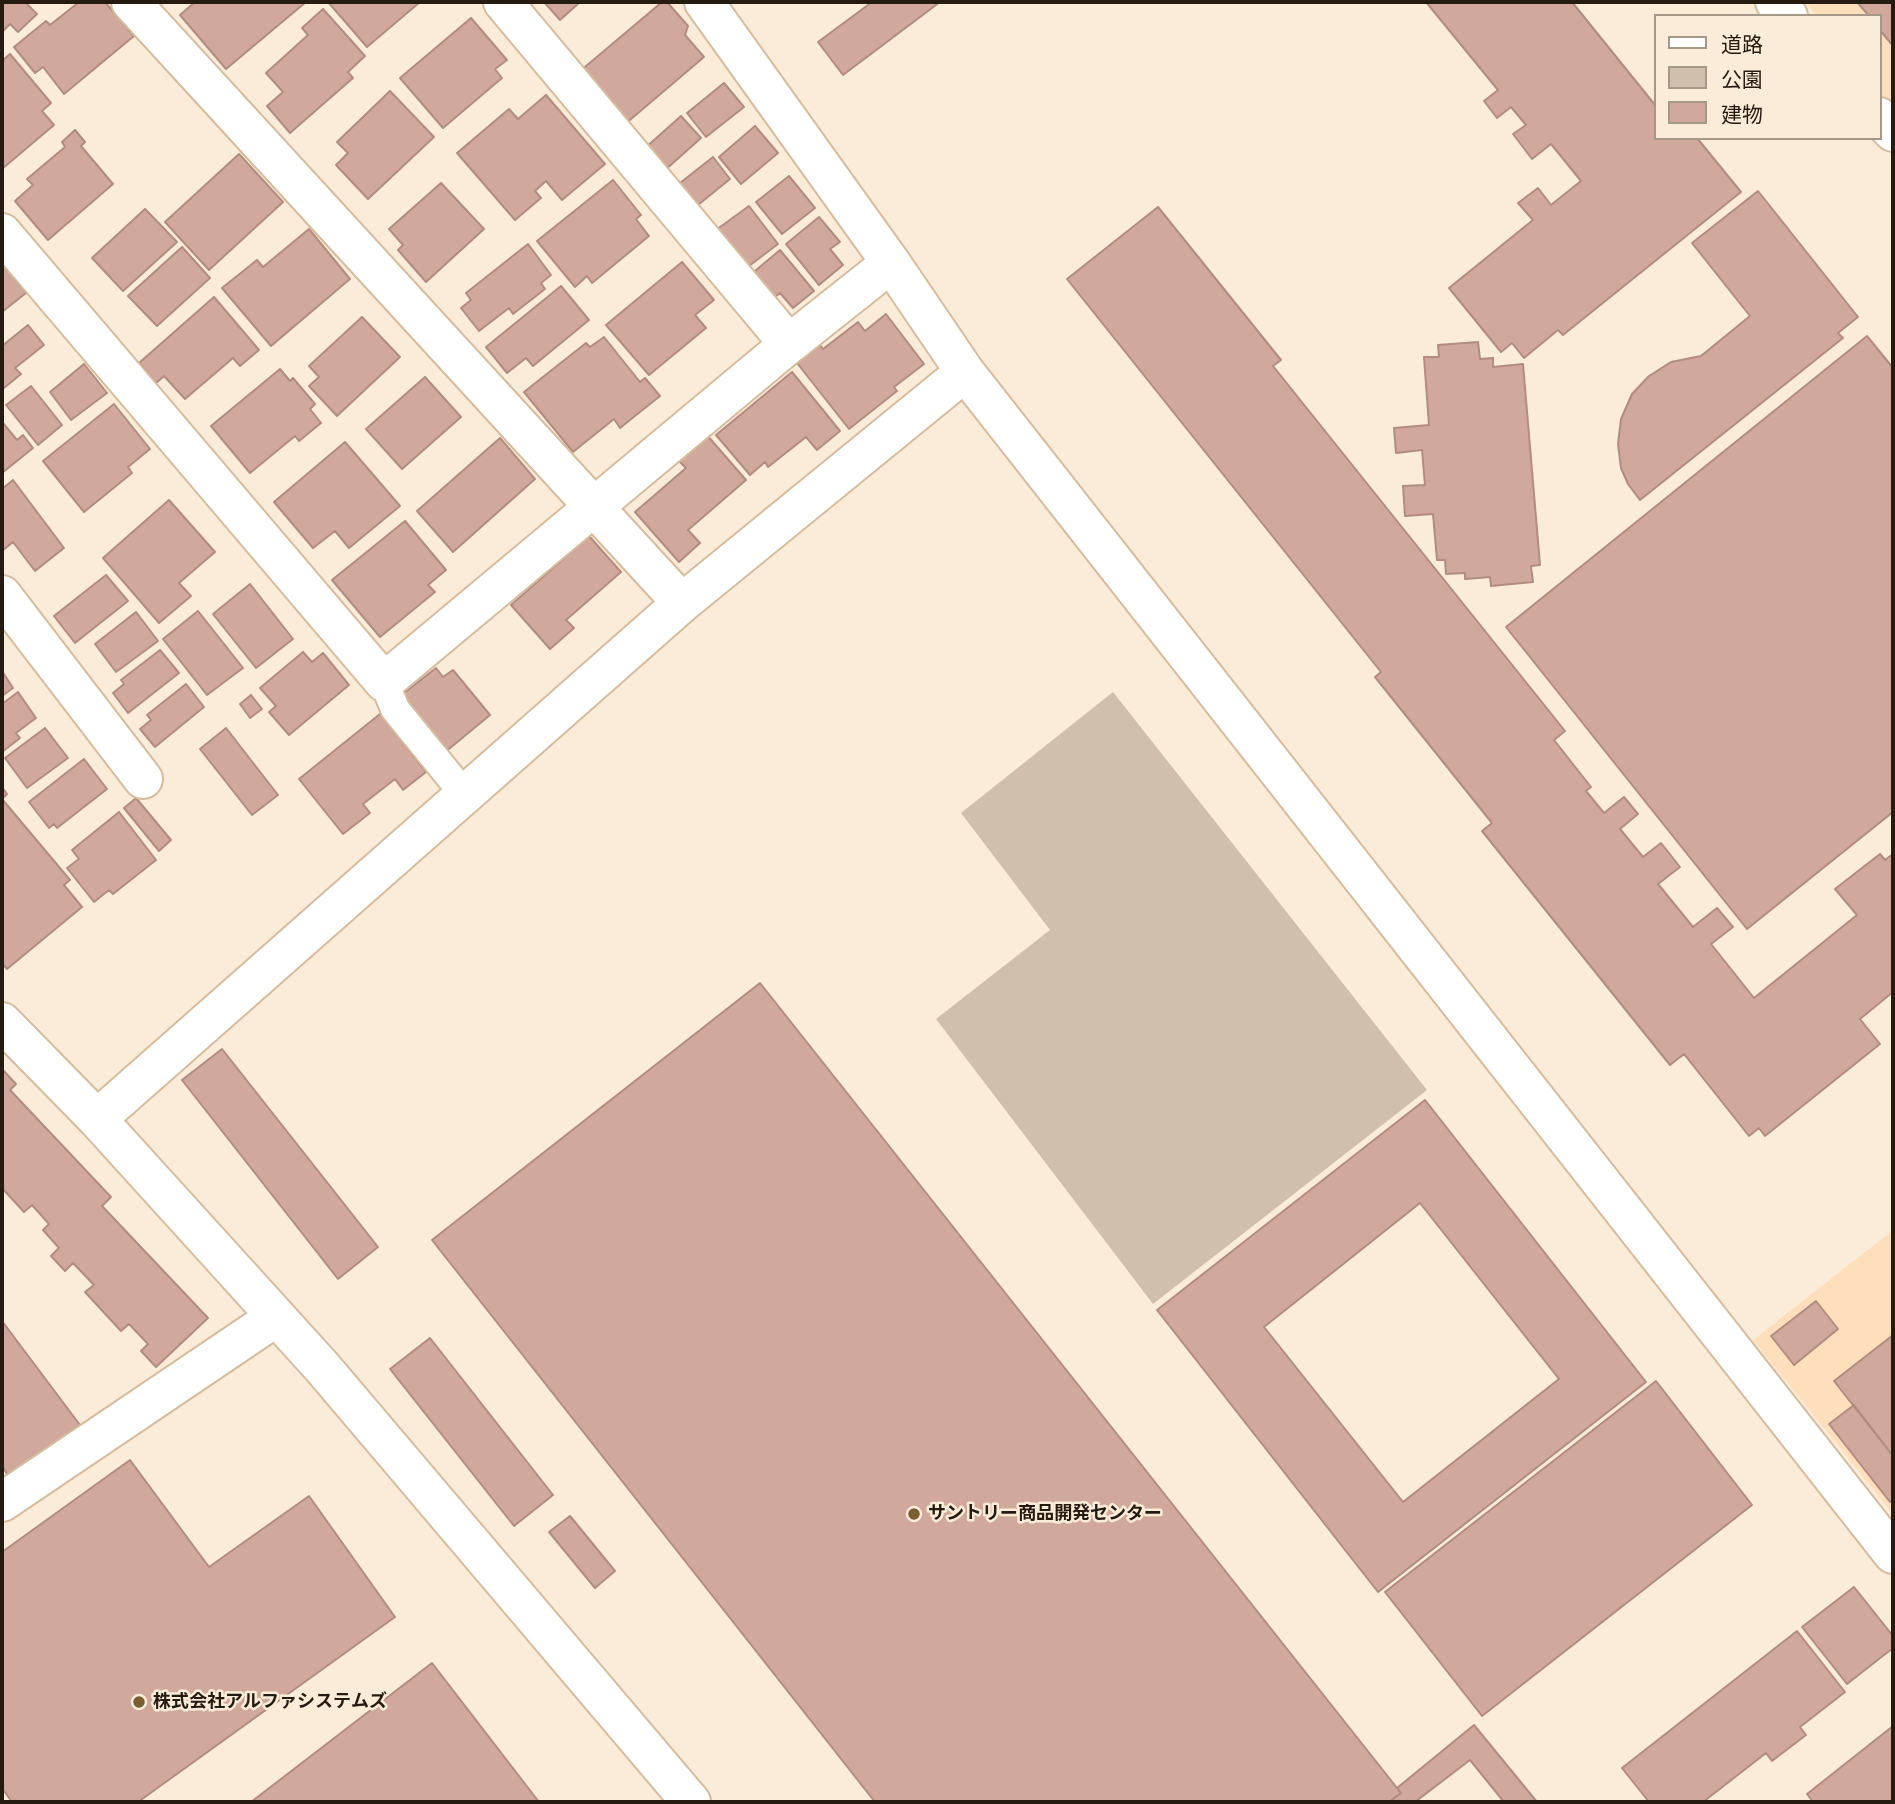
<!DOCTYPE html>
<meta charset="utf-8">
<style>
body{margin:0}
#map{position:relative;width:1895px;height:1804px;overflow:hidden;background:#fbebd9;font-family:Rubik,"Noto Sans JP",sans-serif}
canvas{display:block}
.frame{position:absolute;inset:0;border:4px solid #251b10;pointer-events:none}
.legend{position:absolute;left:1654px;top:14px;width:228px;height:126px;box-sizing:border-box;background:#fbebd9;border:2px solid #a59889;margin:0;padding:9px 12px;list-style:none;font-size:21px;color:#251b10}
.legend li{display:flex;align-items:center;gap:14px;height:35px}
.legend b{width:35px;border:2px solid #a59889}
</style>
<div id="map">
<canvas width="1895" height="1804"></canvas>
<div class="frame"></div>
<ul class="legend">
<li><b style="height:9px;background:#fff"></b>道路</li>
<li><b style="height:19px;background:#d0bfad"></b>公園</li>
<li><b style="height:19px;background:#d0a99c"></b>建物</li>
</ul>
</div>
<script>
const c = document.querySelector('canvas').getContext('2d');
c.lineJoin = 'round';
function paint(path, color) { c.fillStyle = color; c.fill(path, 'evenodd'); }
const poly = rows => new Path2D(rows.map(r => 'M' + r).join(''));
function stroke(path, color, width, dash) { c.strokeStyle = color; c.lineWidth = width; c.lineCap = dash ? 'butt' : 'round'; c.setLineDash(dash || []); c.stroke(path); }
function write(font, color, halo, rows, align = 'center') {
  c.font = font + ' Rubik,"Noto Sans JP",sans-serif'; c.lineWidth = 5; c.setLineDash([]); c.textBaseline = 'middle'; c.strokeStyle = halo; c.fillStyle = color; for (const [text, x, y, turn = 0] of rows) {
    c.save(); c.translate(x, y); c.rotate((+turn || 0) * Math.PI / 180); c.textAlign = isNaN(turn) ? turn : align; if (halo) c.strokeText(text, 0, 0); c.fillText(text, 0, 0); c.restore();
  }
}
const built = poly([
 [1805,2,1893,2,1893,108,1879,91,1879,16,1817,16],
 [1893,1230,1893,1514,1753,1340]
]);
const green = poly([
 [1113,692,1427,1090,1153,1304,936,1019,1050,930,961,813]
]);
const building = poly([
 [2,2,25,2,37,14,18,32,10,24,2,32,2,2],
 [79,2,105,2,134,36,64,94,43,67,35,73,14,47,46,21,50,25,79,2],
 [195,2,306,2,226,69,180,15,195,2],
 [328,2,420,2,367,47,328,2],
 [544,2,580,2,560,20,544,2],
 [662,2,667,2,688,26,685,35,704,57,624,125,579,72,662,2],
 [872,2,940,2,843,75,818,42,872,2],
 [1426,2,1572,2,1655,105,1655,138,1697,138,1741,192,1563,335,1558,330,1524,358,1512,343,1501,352,1449,288,1533,220,1518,203,1538,188,1551,205,1581,181,1551,144,1532,159,1513,134,1526,125,1511,107,1497,118,1484,101,1498,90,1426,2],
 [1857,2,1893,2,1893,46,1879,29,1879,16,1869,16,1857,2],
 [323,9,365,56,348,72,353,78,290,133,267,106,283,92,266,73,308,35,302,28,323,9],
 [471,18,507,60,495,69,502,78,443,128,400,78,471,18],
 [10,54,51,103,42,111,54,125,2,169,2,61,10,54],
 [724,83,744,107,706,137,687,113,724,83],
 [390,91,434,137,368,199,336,165,348,153,337,142,390,91],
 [546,95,605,164,562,200,546,181,535,191,541,198,515,220,457,153,509,109,518,119,546,95],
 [681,116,701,138,664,171,644,149,681,116],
 [755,126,778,153,741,184,719,157,755,126],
 [75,130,85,142,81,146,113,184,48,240,15,201,33,185,27,179,65,147,62,142,75,130],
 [239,154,283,202,209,270,165,222,239,154],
 [713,157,730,179,693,209,675,187,713,157],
 [789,176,815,208,782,234,756,202,789,176],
 [613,180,641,215,636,219,649,236,592,283,587,276,575,287,537,241,613,180],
 [441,183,484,229,426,282,398,250,403,245,389,229,441,183],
 [1758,191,1858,317,1838,333,1843,338,1640,500,1628,484,1621,468,1618,444,1621,419,1632,394,1649,376,1671,362,1701,356,1750,316,1692,243,1758,191],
 [749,206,778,244,745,269,716,230,749,206],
 [1158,207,1281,360,1273,366,1565,731,1554,740,1591,787,1586,791,1604,813,1624,797,1638,814,1620,829,1643,857,1661,843,1680,867,1658,884,1693,927,1717,908,1733,927,1711,944,1754,998,1857,915,1835,889,1880,854,1885,860,1893,854,1893,992,1860,1019,1880,1044,1765,1136,1759,1128,1749,1136,1684,1054,1670,1065,1482,831,1492,823,1375,677,1381,672,1067,279,1158,207],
 [145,209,177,242,123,291,92,258,145,209],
 [819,217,840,242,830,249,843,265,819,285,786,244,819,217],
 [309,229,350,279,271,346,222,288,257,260,263,267,309,229],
 [528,244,551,275,541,283,545,289,513,314,509,308,479,331,461,308,471,300,466,293,528,244],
 [182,247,210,278,157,326,128,296,182,247],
 [780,250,814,291,793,308,780,293,770,301,749,276,780,250],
 [2,262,26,293,2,312,2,262],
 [682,262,714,300,695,315,706,328,649,375,606,325,682,262],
 [561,286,589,320,533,366,526,358,507,373,486,347,561,286],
 [214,297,259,350,240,366,233,358,185,399,164,376,156,383,139,363,214,297],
 [886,314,924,364,894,387,897,391,849,429,797,363,820,345,823,349,858,322,865,331,886,314],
 [362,317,400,357,337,416,309,386,319,377,309,366,362,317],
 [28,325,44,345,15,368,21,374,4,388,2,386,2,346,28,325],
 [1867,336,1893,368,1893,812,1747,929,1506,627,1867,336],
 [604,337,640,382,645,378,660,396,620,428,614,419,573,452,524,392,586,343,590,347,604,337],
 [1478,342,1480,359,1493,358,1493,367,1523,364,1540,565,1531,566,1533,582,1491,586,1490,577,1465,579,1465,573,1446,574,1445,560,1437,560,1433,514,1405,516,1403,486,1425,485,1422,450,1396,453,1394,428,1429,425,1424,357,1439,357,1438,345,1478,342],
 [84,364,107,393,71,420,50,392,84,364],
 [280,369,290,381,293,378,315,404,310,409,321,423,299,441,295,436,250,473,211,426,280,369],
 [792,372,840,431,817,450,806,437,768,467,765,462,750,475,716,435,792,372],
 [425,377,461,417,402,469,366,429,425,377],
 [31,386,62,425,38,445,6,405,31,386],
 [114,404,150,449,128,467,132,473,84,512,43,461,114,404],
 [3,423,17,440,23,435,33,448,2,473,3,423],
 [706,434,746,480,688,530,700,543,679,562,635,512,686,468,677,459,706,434],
 [500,438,535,479,453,552,417,511,500,438],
 [345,442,400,506,349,548,335,531,313,548,274,502,345,442],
 [13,480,64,548,35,571,13,542,2,551,2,489,13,480],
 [169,500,215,552,179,583,191,596,159,623,103,558,169,500],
 [405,521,446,570,428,585,435,592,380,637,332,580,405,521],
 [589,536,621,572,566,620,574,628,550,649,511,605,589,536],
 [106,575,128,601,75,643,54,616,106,575],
 [250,584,293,639,256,668,213,614,250,584],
 [198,611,243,668,207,695,163,639,198,611],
 [136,612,158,641,116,672,95,644,136,612],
 [160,650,179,673,128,713,113,693,124,684,121,680,160,650],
 [303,652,312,662,323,653,349,685,289,735,269,712,276,706,260,688,303,652],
 [436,668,443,677,453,670,490,715,444,753,399,697,436,668],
 [2,671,13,688,2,696,2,671],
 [186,684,204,707,155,747,140,729,151,720,147,715,186,684],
 [18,692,36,718,16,733,20,738,2,752,2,704,18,692],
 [251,695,262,709,250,718,240,704,251,695],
 [380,714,426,772,403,790,395,779,363,804,370,813,343,834,299,779,380,714],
 [45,728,68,758,27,788,5,758,45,728],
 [226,728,278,795,252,815,200,749,226,728],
 [84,759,107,789,57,828,54,824,49,828,29,802,84,759],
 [2,787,7,794,2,799,70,880,64,885,82,907,7,969,2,963,2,787],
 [136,798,171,840,159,851,124,808,136,798],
 [119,812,156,860,113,894,109,890,94,902,67,868,79,859,72,850,119,812],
 [760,983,1401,1793,1389,1802,875,1802,432,1240,760,983],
 [222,1049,378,1247,338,1279,182,1080,222,1049],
 [2,1069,16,1084,10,1090,111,1197,102,1206,208,1318,156,1367,141,1351,148,1344,129,1324,121,1331,85,1292,94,1285,73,1263,65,1271,51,1256,59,1248,43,1230,49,1224,32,1205,24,1212,2,1188,2,1069],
 [1425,1100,1646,1382,1378,1592,1157,1310,1425,1100],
 [1420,1203,1559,1379,1403,1502,1264,1327,1420,1203],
 [1816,1301,1838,1329,1794,1365,1771,1336,1816,1301],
 [2,1321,80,1425,9,1477,2,1466,2,1321],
 [1893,1335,1893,1456,1834,1381,1893,1335],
 [430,1338,553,1495,514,1526,390,1369,430,1338],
 [1656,1381,1752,1505,1482,1716,1385,1592,1656,1381],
 [1854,1405,1893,1456,1893,1499,1890,1502,1829,1424,1854,1405],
 [130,1460,209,1567,309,1496,395,1617,138,1802,12,1802,2,1788,2,1552,130,1460],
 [570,1516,615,1571,595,1588,549,1532,570,1516],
 [1854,1587,1893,1636,1893,1648,1847,1684,1802,1627,1854,1587],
 [1797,1631,1845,1692,1800,1727,1806,1735,1772,1761,1766,1753,1703,1802,1649,1802,1622,1768,1797,1631],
 [432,1663,539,1802,251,1802,432,1663],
 [1474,1725,1537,1802,1504,1802,1470,1760,1415,1802,1389,1802,1401,1793,1397,1788,1474,1725],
 [1893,1726,1893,1802,1813,1802,1807,1794,1893,1726]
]);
const lane = poly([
 [384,682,395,709,465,795]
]);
const street = poly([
 [131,2,682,603],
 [503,2,789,344],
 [704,2,891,263,965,372,1893,1554],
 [1775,2,1788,16],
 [1879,117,1893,132],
 [2,233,384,682,789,344,891,263],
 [2,595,143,779],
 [2,1022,97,1119,322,1367,691,1802],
 [97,1119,682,603,965,372],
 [2,1502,276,1317]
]);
const markers = [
 [914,1514,7,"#7a5e31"],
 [139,1702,7,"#7a5e31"]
];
const poiNames = [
 ["サントリー商品開発センター",928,1514],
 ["株式会社アルファシステムズ",153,1702]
];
paint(built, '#ffdfbb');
paint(green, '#d0bfad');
paint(building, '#d0a99c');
stroke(building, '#b28c80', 2);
stroke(lane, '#d6bc9f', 32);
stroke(street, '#d6bc9f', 42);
stroke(lane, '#fff', 28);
stroke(street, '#fff', 38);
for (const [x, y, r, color] of markers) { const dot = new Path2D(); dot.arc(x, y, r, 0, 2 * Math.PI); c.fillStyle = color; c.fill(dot); stroke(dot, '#fbebd9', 2.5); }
write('bold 18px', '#251b10', '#fbebd9', poiNames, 'left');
</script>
